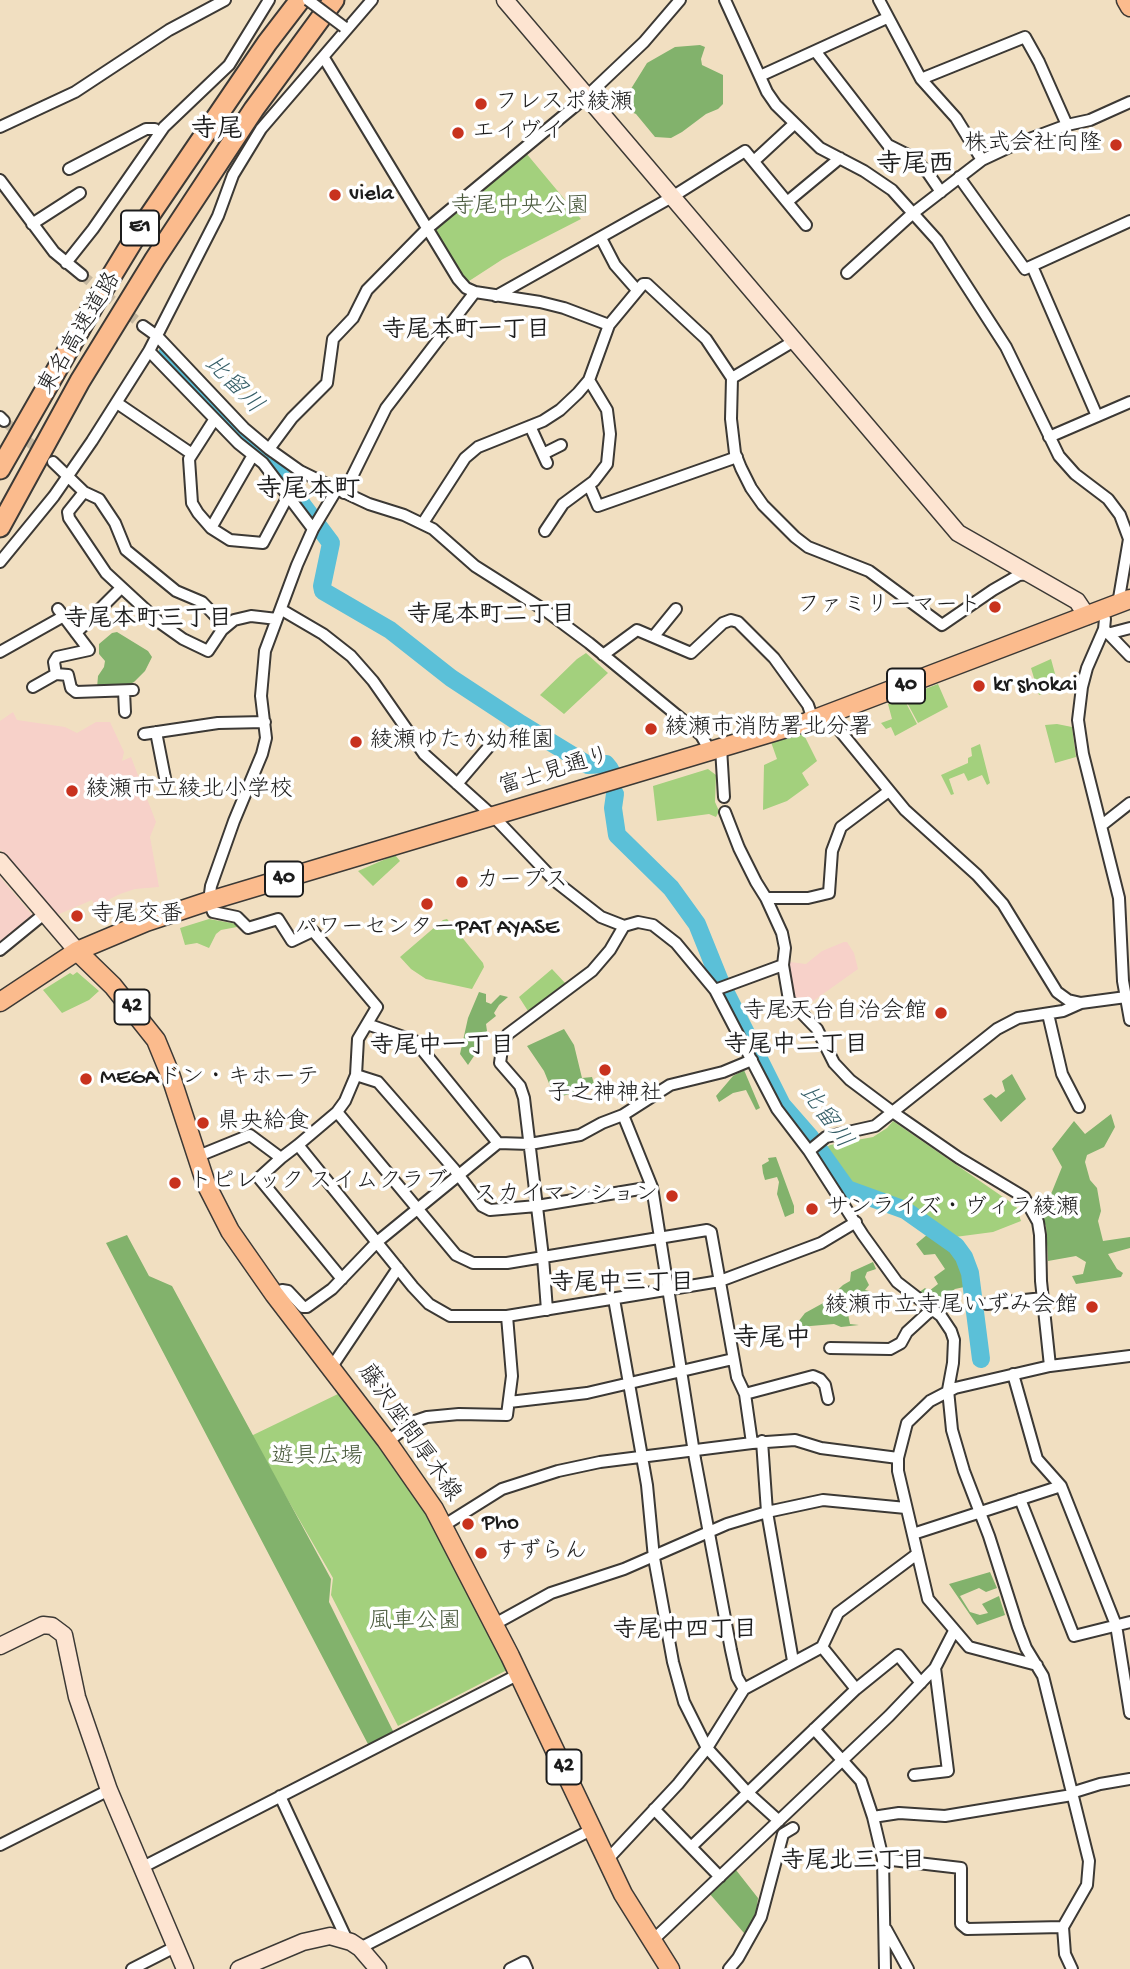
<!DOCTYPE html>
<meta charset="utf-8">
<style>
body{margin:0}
canvas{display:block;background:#f1dfc1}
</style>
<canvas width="1130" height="1969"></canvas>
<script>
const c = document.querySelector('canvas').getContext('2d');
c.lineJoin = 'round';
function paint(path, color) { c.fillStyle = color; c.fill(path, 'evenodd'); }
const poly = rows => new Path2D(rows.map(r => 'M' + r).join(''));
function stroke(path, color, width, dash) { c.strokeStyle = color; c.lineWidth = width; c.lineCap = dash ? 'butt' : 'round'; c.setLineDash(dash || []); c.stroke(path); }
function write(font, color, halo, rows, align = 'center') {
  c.font = font + ' "Gochi Hand","Klee One",sans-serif'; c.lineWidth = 7; c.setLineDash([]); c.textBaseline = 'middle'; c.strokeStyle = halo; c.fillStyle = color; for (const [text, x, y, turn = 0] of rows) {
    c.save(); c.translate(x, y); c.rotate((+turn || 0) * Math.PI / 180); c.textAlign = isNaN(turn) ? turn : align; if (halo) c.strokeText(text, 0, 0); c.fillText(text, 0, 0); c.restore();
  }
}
const built = poly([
 [13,712,17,720,65,727,77,733,96,722,110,722,124,752,122,761,131,757,156,822,150,837,159,887,135,889,120,894,110,899,99,914,92,900,57,915,0,849,0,721],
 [0,877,34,917,0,946],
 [844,942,847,942,854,953,858,969,802,1009,793,999,787,970,790,962,806,964,822,951]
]);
const green = poly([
 [526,153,581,219,503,259,466,283,435,233,434,229],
 [586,653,608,673,564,714,540,695,577,659],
 [1051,659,1057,681,1050,684,1052,691,1039,695,1031,668],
 [938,684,948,707,918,723,904,697],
 [904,699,917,724,895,736,891,727,886,729,881,723,892,719,888,704],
 [1057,724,1072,727,1076,757,1055,763,1045,725],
 [803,733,817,761,802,773,809,785,787,801,763,810,764,765,777,759,771,742],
 [980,744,990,783,987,785,982,775,968,781,964,773,949,779,954,794,951,795,941,775,968,763,968,758,972,756,971,748],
 [708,769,716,775,715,802,719,811,716,817,709,814,657,821,653,786],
 [395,855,400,861,373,886,358,871],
 [209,919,237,924,237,927,221,930,216,934,209,948,197,943,185,945,180,928],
 [447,919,483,963,484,967,472,989,426,979,411,969,400,957,443,920],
 [552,969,566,984,528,1011,519,997],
 [77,972,99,991,89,1000,62,1013,43,990,70,973,73,975],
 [893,1121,1016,1206,1021,1221,993,1232,955,1237,934,1228,907,1208,848,1186,824,1149,830,1145,873,1137,887,1128],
 [340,1393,430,1519,509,1669,398,1726,331,1595,333,1578,251,1436]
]);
const forest = poly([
 [700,45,705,47,701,59,702,65,723,75,723,104,718,109,706,114,682,132,671,138,655,137,636,114,629,111,626,104,629,92,647,63,675,47],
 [117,632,148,651,152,657,145,671,134,682,126,686,97,688,98,676,104,667,105,661,99,654,99,644,112,633],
 [479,992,486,994,486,1002,491,1004,500,995,508,997,499,1005,494,1013,496,1016,486,1024,487,1031,480,1047,468,1065,460,1054,468,1018],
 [564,1029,574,1045,582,1078,592,1077,595,1087,555,1098,544,1071,527,1046],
 [744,1070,760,1108,756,1110,746,1090,733,1093,719,1102,716,1096,733,1076],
 [1012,1074,1026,1099,1001,1122,983,1099,991,1094,996,1098,1005,1091,1002,1081],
 [1111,1114,1115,1127,1104,1147,1087,1155,1085,1162,1090,1180,1097,1188,1101,1211,1098,1221,1103,1241,1130,1237,1130,1248,1108,1254,1117,1269,1123,1273,1121,1277,1076,1284,1072,1276,1083,1274,1086,1262,1076,1256,1048,1261,1046,1226,1031,1198,1049,1199,1062,1167,1052,1149,1074,1121,1085,1134],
 [776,1157,794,1206,794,1213,785,1217,777,1194,779,1182,777,1177,765,1180,763,1173,762,1165,769,1161,768,1158],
 [928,1234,953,1247,962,1258,968,1273,969,1286,955,1289,934,1305,918,1293,925,1288,929,1291,938,1284,934,1277,945,1269,935,1254,924,1255,916,1244],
 [127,1235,149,1276,172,1286,331,1579,329,1602,394,1733,369,1746,106,1243],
 [873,1262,876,1269,867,1272,865,1277,869,1285,865,1290,869,1291,868,1296,846,1304,850,1324,859,1325,841,1327,834,1324,799,1327,798,1322,805,1313,825,1302,843,1285,850,1281,851,1272],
 [990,1572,997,1588,986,1592,979,1588,960,1596,970,1612,980,1615,988,1613,982,1604,999,1596,1005,1615,977,1625,949,1584],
 [736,1870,758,1898,756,1914,747,1932,744,1933,709,1893]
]);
const river = poly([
 [167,354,209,403,263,453],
 [274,467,331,543,322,586,323,591,390,630,451,678,521,724,588,765,606,764,610,769],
 [615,794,613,808,617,835,671,888,697,924,720,981,782,1105,810,1137,847,1189,905,1210,956,1246,964,1257,970,1273,981,1359]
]);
const streetTunnel = poly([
 [82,275,143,326],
 [4,421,42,453]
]);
const street = poly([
 [725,0,767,92,776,105,820,148,864,171,892,190,937,240,1006,347,1059,456,1075,474,1108,499,1120,515,1129,539,1118,604],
 [879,0,921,79,956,118,982,160],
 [816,52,888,145,912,157,928,173,941,192],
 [324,58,458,279,466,288,475,292,540,302,564,308,609,325],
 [760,76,887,18],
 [921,79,1025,37,1039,62,1067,125],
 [0,127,75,92,169,30,225,0],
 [754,161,794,124],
 [69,169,146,129,155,129,159,134],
 [959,177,1025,269,1130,221],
 [0,180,54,252,82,275],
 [787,202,840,158],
 [32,224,80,193],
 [601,238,615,265,637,290],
 [66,263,93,229,164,127,229,65,269,0],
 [1032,266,1097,416],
 [847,273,912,214,982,160,1016,144,1067,125,1090,120,1130,102],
 [496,296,672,197,745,151,806,225],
 [143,326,157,336,244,428,269,449,300,471,337,489,369,504,404,515,433,529,475,566,546,611,589,643,701,735,710,751],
 [149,351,238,443,263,463,313,529],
 [732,378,731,419,735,453,741,468,751,488,763,505,795,537,808,547,869,571,942,625,993,590,1019,575,1029,574],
 [117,403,192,454],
 [0,417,4,421],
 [214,420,189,459,192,503,198,513,211,528,230,540,263,543,288,496],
 [530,426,547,463],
 [1049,437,1130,402],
 [269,449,292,418,327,383,333,339,353,318,367,290,428,228,586,97,644,42,680,0],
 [543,454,561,445],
 [53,462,84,492,68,512,69,518,106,573,159,622,183,639,208,651,222,630,234,620,251,616,277,619],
 [589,485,598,506,737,457],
 [84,492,99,499,115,523,126,550,176,591,202,602,225,626],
 [344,493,386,408,475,292],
 [423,523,465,458,478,447,543,421,560,410,578,393,589,380,609,325,643,284,647,284,706,339,732,378,794,341],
 [211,528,253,455],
 [545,531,563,504,594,481,607,464,610,434,607,410,589,380],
 [0,562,54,496,92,441,149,351,218,216,233,175,261,129,372,0],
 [282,610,323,634,351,656,373,681,424,754,494,817,555,881,601,917,624,926,638,922,653,925,676,943,715,990,777,1109,809,1151,863,1235,897,1282,941,1316,951,1331,954,1340,953,1363,948,1390,952,1430,964,1471,989,1536,1018,1627,1026,1648,1043,1676,1089,1861,1087,1885,1063,1927,1065,1954,1072,1969],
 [1100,611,1105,619,1104,629,1087,668,1082,687,1078,720,1083,754,1119,898,1123,981,1130,1020],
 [1104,629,1130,656],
 [76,633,121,588],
 [1111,633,1130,628],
 [654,636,676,609],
 [0,652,64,616],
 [603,655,637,630,691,653,723,623,731,620,738,622,774,658,808,705,813,720],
 [56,674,68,675,71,688,76,692,133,690],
 [33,687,56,674,54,662,57,657,89,650,58,609],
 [124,691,125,712],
 [827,715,905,810,977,875,1003,904,1057,992,1068,1000,1081,1003],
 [156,732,166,783],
 [144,734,218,723,265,722],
 [721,748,724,797],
 [457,784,492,743],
 [725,812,739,848,756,882,766,898,782,933,785,948,783,965,789,1000,817,1029,834,1063,850,1080,894,1113,959,1158,1024,1197,1038,1222,1040,1235,1041,1281,1050,1366],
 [1102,825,1130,803],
 [766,898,808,898,829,893,832,851,841,827,889,791],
 [0,950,44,914],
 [715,990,783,965],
 [1048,1014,1062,1074,1079,1107],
 [367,1024,415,1041,498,1143],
 [356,1075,378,1082,454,1169,482,1206,490,1210,537,1206,652,1187],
 [337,1112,456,1255,473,1263,507,1263,707,1230,711,1232,737,1377,745,1394,752,1443],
 [623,1115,652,1187,695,1459,731,1650,737,1677,744,1689],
 [298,1145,413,1287,429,1304,450,1316,507,1316,720,1281,821,1243,856,1222],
 [809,1151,826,1137,875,1126,997,1029,1018,1018,1063,1011,1081,1003,1126,997],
 [196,1157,250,1135,281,1158,298,1145,337,1112,345,1101,356,1075,358,1039,377,1007,313,931,292,941,278,919,248,928,237,917,213,912,209,901,211,886,234,821,262,754,266,738,261,696,265,651,297,565,313,529,337,489],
 [281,1158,259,1178,342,1279],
 [274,1294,282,1290,288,1291,303,1307,307,1307,332,1289,377,1242,498,1143,530,1144,580,1135,602,1123,623,1115,670,1085,723,1072,752,1060],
 [614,1299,647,1485,654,1558,673,1662,684,1702,707,1748,748,1793,779,1821],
 [987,1304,1043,1298],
 [547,1310,543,1257,524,1098,520,1086,500,1063,503,1042,508,1034,592,971,610,950,624,926],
 [830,1348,890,1349,901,1343,907,1332,931,1310],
 [331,1368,398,1268],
 [1013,1374,1037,1459,1061,1486,1116,1625,1130,1713],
 [745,1394,813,1376,820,1379,825,1385,828,1399],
 [509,1402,587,1393,733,1359],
 [762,1441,767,1512,793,1661],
 [387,1442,415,1421,427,1417,459,1414,507,1415,512,1376,507,1316],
 [1020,1499,1074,1636,1130,1622],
 [443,1526,502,1489,558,1471,600,1462,752,1443,795,1440,821,1448,898,1458],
 [913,1534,1061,1486],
 [493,1625,551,1593,624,1569,727,1524,767,1512,823,1500,906,1508],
 [822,1647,856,1689],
 [1037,1665,969,1647,928,1599,898,1471,898,1458,907,1423,930,1401,955,1388,1050,1366,1130,1356],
 [814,1729,861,1781,873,1817,883,1859,885,1969],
 [914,1775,948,1771,935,1668],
 [1071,1793,1100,1784,1130,1779],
 [280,1796,347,1940],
 [654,1809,720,1877],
 [873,1817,899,1813,945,1816,1072,1795],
 [0,1845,109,1790],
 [691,1847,856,1689,898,1655,921,1683],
 [883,1859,961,1868,961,1924,967,1929,1063,1927],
 [607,1860,678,1784,707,1748,744,1689,822,1647,838,1613,917,1554],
 [141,1868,519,1674],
 [886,1929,908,1969],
 [652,1941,889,1716,935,1668,954,1631],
 [360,1948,593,1829],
 [132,1969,175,1947],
 [510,1969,524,1962,527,1969],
 [729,1969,738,1958,761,1917,783,1834,793,1828]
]);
const secondary = poly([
 [505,0,958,533,1077,601,1087,616],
 [0,861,77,951],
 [0,1646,43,1625,52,1626,64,1635,77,1697,109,1790,185,1969],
 [239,1969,303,1942,330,1936,351,1942,360,1948,378,1969]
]);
const primary = poly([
 [1126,0,1130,7],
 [77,951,113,986,156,1040,170,1074,206,1184,230,1231,274,1294,386,1440,434,1509,510,1656,623,1894,670,1969],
 [0,1002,77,951,146,922,209,901,807,722,1130,599]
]);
const highway = poly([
 [0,469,95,303,137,234,267,43,300,0],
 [0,527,80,381,155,259,254,109,334,0]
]);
const streetBridge = poly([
 [308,0,344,27]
]);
const markers = [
 [481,104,7,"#c8321e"],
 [458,133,7,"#c8321e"],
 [1116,145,7,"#c8321e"],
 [335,195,7,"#c8321e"],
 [995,607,7,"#c8321e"],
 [979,686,7,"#c8321e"],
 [651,729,7,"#c8321e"],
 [356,742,7,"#c8321e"],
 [72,791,7,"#c8321e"],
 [462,882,7,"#c8321e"],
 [427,904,7,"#c8321e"],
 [77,916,7,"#c8321e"],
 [941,1013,7,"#c8321e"],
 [605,1070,7,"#c8321e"],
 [86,1079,7,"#c8321e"],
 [203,1123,7,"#c8321e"],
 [175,1183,7,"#c8321e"],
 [672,1196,7,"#c8321e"],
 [812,1209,7,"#c8321e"],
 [1092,1307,7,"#c8321e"],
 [468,1524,7,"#c8321e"],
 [481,1553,7,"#c8321e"]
];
const shields = [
 [140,228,38],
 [906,686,38],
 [284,879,38],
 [132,1007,35],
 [564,1767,35]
];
const shieldNames = [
 ["E1",140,228],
 ["40",906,686],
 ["40",284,879],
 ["42",132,1007],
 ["42",564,1767]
];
const poiNames = [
 ["フレスポ綾瀬",495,104],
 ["エイヴイ",472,133],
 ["株式会社向隆",1102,145,"right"],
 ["viela",349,195],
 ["ファミリーマート",981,607,"right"],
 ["kr shokai",993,686],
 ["綾瀬市消防署北分署",665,729],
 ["綾瀬ゆたか幼稚園",370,742],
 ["綾瀬市立綾北小学校",86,791],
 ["カープス",476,882],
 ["寺尾交番",91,916],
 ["パワーセンターPAT AYASE",427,929,"center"],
 ["寺尾天台自治会館",927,1013,"right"],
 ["MEGAドン・キホーテ",100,1079],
 ["子之神神社",605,1095,"center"],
 ["県央給食",217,1123],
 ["トピレック スイムクラブ",189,1183],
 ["スカイマンション",658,1196,"right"],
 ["サンライズ・ヴィラ綾瀬",826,1209],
 ["綾瀬市立寺尾いずみ会館",1078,1307,"right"],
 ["Pho",482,1524],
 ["すずらん",495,1553]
];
const parkNames = [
 ["寺尾中央公園",520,208],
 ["遊具広場",317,1458],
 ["風車公園",415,1623]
];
const streetNames = [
 ["東名高速道路",81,334,-59],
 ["富士見通り",555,773,-17],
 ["藤沢座間厚木線",408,1434,55]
];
const neighbourhoodNames = [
 ["寺尾本町一丁目",466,332],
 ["寺尾本町二丁目",491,617],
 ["寺尾本町三丁目",148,621],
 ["寺尾中二丁目",796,1047],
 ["寺尾中一丁目",442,1048],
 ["寺尾中三丁目",622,1285],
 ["寺尾中四丁目",685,1632],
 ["寺尾北三丁目",853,1863]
];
const waterNames = [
 ["比留川",232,386,45],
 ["比留川",824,1118,54]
];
const quarterNames = [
 ["寺尾",217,132],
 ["寺尾西",915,167],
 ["寺尾本町",308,492],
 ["寺尾中",772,1341]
];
paint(built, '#f7d1c9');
paint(green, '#a3d07d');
paint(forest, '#82b26c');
stroke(river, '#5bc0d8', 18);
stroke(streetTunnel, '#c6b8a0', 10, [10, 5]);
stroke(street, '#3c3935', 14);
stroke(secondary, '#3c3935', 19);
stroke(primary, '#3c3935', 21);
stroke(highway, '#3c3935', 23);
stroke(street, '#fff', 10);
stroke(secondary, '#fde4d1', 16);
stroke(primary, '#fbbb8d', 18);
stroke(highway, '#fbbb8d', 19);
stroke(streetBridge, '#3c3935', 14, []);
stroke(streetBridge, '#fff', 10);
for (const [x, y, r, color] of markers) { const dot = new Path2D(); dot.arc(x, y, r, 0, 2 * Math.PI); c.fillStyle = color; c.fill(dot); stroke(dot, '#fff', 2.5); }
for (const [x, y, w] of shields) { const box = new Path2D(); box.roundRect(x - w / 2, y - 17.5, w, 35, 5); c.fillStyle = '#fff'; c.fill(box); stroke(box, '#1c1c1c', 2); }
write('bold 21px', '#1c1c1c', null, shieldNames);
write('23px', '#1c1c1c', '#fff', poiNames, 'left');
write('23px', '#4b5b3e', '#fff', parkNames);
write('23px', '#1c1c1c', '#fff', streetNames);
write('bold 24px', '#1c1c1c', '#fff', neighbourhoodNames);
write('italic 24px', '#355e67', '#fff', waterNames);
write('bold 26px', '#1c1c1c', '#fff', quarterNames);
</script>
